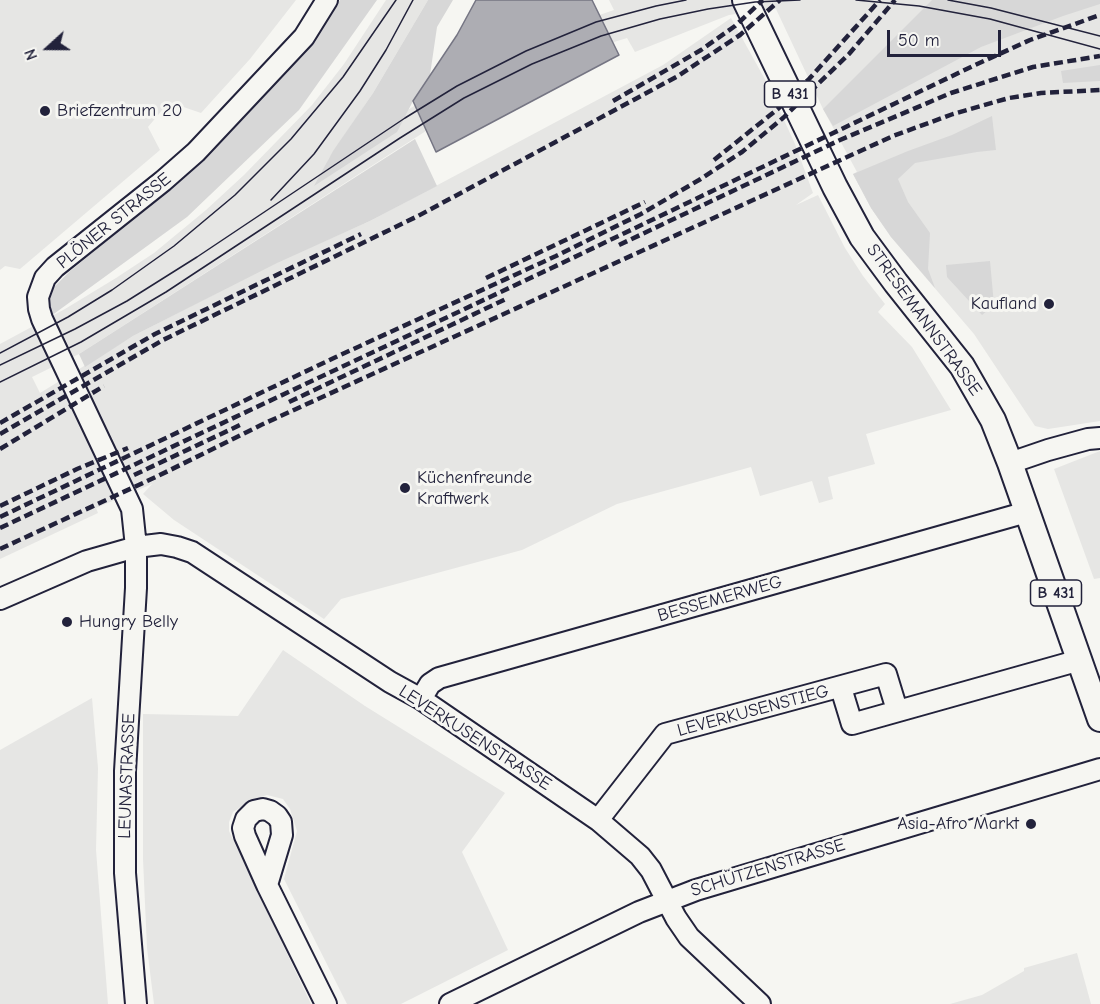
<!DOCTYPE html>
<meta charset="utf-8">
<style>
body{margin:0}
#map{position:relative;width:1100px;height:1004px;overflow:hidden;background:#f6f6f2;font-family:"Comic Neue",sans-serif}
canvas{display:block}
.north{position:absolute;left:18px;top:18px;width:60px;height:60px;-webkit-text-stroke:4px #f6f6f2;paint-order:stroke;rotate:249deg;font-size:16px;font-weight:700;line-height:24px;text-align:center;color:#22223b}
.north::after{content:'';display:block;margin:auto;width:21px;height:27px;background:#22223b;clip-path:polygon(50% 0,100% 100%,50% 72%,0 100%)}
.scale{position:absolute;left:887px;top:30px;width:114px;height:27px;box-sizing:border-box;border:3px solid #22223b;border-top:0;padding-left:8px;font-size:18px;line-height:21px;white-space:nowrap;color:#22223b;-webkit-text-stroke:4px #f6f6f2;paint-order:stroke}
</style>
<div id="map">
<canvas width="1100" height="1004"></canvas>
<div class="north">N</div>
<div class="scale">50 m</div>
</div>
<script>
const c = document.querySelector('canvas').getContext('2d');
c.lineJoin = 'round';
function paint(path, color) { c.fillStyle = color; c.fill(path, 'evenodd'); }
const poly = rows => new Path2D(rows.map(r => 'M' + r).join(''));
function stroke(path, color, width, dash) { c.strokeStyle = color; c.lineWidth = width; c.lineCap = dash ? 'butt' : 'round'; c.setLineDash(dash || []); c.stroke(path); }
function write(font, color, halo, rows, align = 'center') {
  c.font = font + ' "Comic Neue",sans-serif'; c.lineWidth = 6; c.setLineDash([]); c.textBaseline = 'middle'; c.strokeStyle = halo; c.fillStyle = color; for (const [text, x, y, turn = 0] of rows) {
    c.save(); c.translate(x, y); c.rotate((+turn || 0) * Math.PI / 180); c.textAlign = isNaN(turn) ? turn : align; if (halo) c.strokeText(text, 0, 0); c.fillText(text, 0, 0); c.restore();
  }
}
const built = poly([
 [0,0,296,0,250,59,201,113,169,102,148,127,160,150,20,269,5,266,0,270],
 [386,0,428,0,373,93,328,160,454,81,573,24,614,10,609,0,1100,0,1100,421,1048,429,1035,426,974,334,891,237,871,208,853,174,857,172,823,109,776,9,743,13,729,15,635,52,627,38,601,46,443,120,79,354,32,377,40,393,133,336,277,262,370,221,663,65,731,18,767,83,795,144,813,193,796,205,818,195,845,248,863,276,885,304,878,312,912,347,951,410,866,434,875,464,828,477,833,499,819,503,812,481,760,496,751,467,617,504,522,550,341,599,324,619,174,520,143,494,152,484,96,508,98,513,0,559,0,344,65,309,116,278,154,253,206,210,244,175,312,105,344,64],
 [1100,451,1100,578,1094,579,1054,469],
 [283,650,365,706,505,793,462,852,508,950,401,1004,347,1004,284,879,297,831,290,809,283,799,267,795,254,799,233,812,229,822,229,831,311,1004,154,1004,147,948,143,859,143,714,238,716],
 [92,698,98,768,96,850,108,1004,0,1004,0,750],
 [1077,953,1091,1004,950,1004,982,995,1024,971,1024,968]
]);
const green = poly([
 [340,0,377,0,299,110,187,217,51,316,48,301,54,287,69,272,206,159,313,43],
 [428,0,453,0,437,27,430,75,413,101,397,132,314,186,333,151,373,93],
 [932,0,1100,0,1100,4,1063,16,981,47,833,126,823,109],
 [1100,65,1100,81,1063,83,1061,71],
 [992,116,996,150,977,152,915,163,898,179,908,202,930,233,928,269,935,288,891,237,871,208,853,174,908,151,952,135],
 [415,139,437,186,370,221,277,263,133,336,85,367,79,354],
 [990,261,994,305,982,315,947,277,946,265]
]);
const water = poly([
 [476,0,592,0,619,55,436,152,413,101,457,35,476,0]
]);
const minor = poly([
 [1010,463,1048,450,1088,439,1100,438],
 [0,599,87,561,136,547,161,544,177,547,192,552,390,682,421,699,598,820,640,856,651,870,676,918,689,937,760,1004],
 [841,688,852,724,1080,660],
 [421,699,430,684,439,678,1027,512],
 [598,820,665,734,886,674,897,710],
 [267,885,282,835,281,822,277,816,270,811,263,809,254,811,246,819,243,828,245,836,267,885,326,1004],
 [136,1004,125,873,125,771,136,588,136,547,132,509,42,319,39,309,38,297,45,278,55,267,163,181,196,152,304,37,327,0],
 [450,1004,639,912,696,890,1100,769]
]);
const major = poly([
 [745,0,835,187,862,237,896,283,962,366,993,420,1010,463,1100,719]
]);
const tram = poly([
 [856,0,919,6,990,19,1100,49],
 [948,0,991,8,1100,36],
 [271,200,314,154,360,91,386,50,413,0],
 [0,353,68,317,112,290,174,246,235,195,291,139,343,77,396,0],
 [0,365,75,329,127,301,197,257,405,118,457,86,526,51,596,22,656,6,686,0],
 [0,382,81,342,166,292,400,138,464,98,532,64,601,36,660,19,708,9,755,2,800,0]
]);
const rail = poly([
 [613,101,701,50,735,26,763,0],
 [714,160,779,108,809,79,880,0],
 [619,245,840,140,951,93,1033,67,1100,56],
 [486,278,645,202],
 [289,402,508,298],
 [0,423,155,334,361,234],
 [0,434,163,340,418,216,678,76,740,35,780,0],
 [0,449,104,386],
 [134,475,240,425],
 [0,506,77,469,128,448],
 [0,517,336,357,556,256,641,214,699,180,742,152,783,118,849,54,895,0],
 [0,528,560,264,973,66,1030,40,1100,15],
 [0,549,158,476,261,425,893,136,953,114,1009,98,1041,93,1100,90]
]);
const markers = [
 [45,111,6,"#22223b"],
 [1049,304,6,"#22223b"],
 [405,488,6,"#22223b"],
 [67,622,6,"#22223b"],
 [1031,824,6,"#22223b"]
];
const shields = [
 [790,94,51],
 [1056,593,51]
];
const shieldNames = [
 ["B 431",790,94],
 ["B 431",1056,593]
];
const poiNames = [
 ["Briefzentrum 20",57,111],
 ["Kaufland",1037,304,"right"],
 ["Küchenfreunde",417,478],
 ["Kraftwerk",417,499],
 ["Hungry Belly",79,622],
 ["Asia-Afro Markt",1019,824,"right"]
];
const streetNames = [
 ["PLÖNER STRASSE",114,221,-39],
 ["STRESEMANNSTRASSE",924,320,54],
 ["BESSEMERWEG",720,599,-16],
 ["LEVERKUSENSTIEG",753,711,-15],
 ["LEVERKUSENSTRASSE",475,738,33],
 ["LEUNASTRASSE",127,776,-88],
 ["SCHÜTZENSTRASSE",768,868,-17]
];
paint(built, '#e6e6e4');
paint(green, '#d7d7d7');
paint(water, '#adadb3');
stroke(water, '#757583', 1.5);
stroke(minor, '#22223b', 24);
stroke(major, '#22223b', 28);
stroke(minor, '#f6f6f2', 20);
stroke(major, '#f6f6f2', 24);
stroke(tram, '#22223b', 1.5);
stroke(rail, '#22223b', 4.5, [9, 4.5]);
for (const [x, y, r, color] of markers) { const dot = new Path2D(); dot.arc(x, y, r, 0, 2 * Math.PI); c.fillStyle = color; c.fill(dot); stroke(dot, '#f6f6f2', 2); }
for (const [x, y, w] of shields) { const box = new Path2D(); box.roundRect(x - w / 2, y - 13, w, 26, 4.5); c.fillStyle = '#f6f6f2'; c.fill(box); stroke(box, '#22223b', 1.5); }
write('bold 16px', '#22223b', null, shieldNames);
write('18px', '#22223b', '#f6f6f2', poiNames, 'left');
write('18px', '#22223b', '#f6f6f2', streetNames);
</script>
